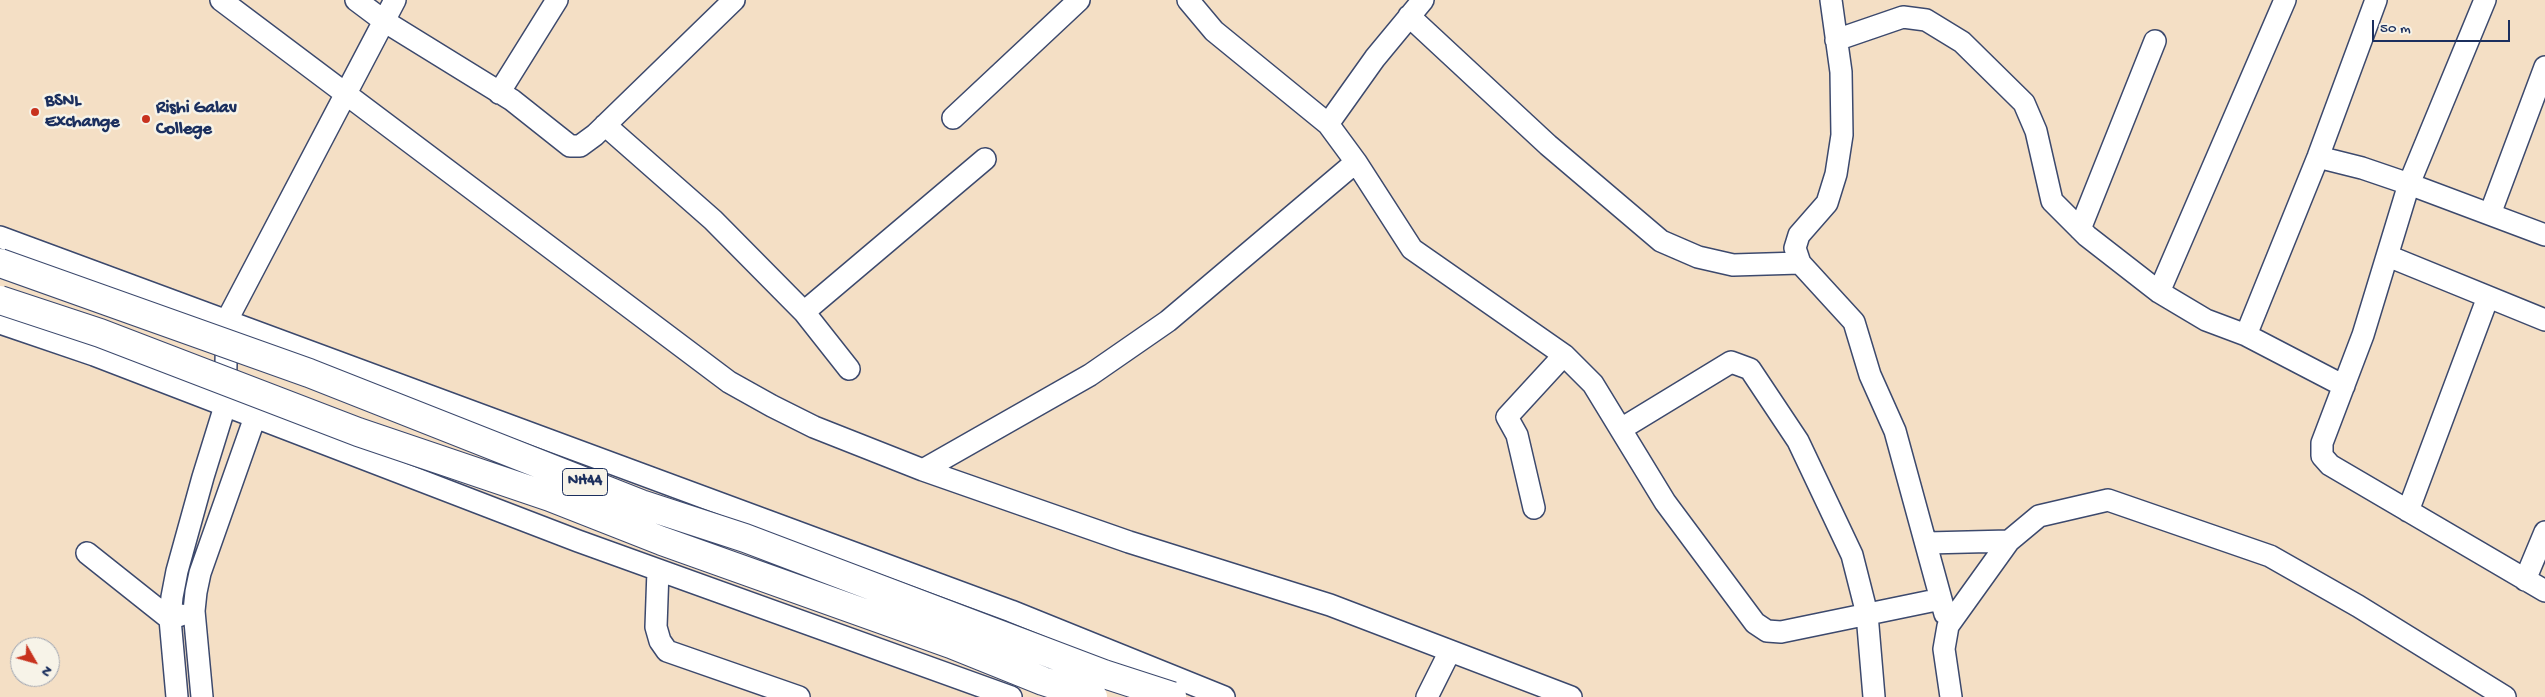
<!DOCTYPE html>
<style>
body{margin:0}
#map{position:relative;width:2545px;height:697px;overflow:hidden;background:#f4dfc5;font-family:"Gochi Hand",sans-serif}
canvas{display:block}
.north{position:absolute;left:10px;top:637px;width:50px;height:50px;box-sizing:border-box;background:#f7f3e8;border:1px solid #9fa5b1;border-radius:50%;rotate:128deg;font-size:14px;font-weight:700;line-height:20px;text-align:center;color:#1b2f5e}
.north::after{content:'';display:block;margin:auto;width:18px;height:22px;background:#c8321e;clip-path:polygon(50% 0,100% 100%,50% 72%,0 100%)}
.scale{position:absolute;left:2372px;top:20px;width:138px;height:22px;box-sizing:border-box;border:2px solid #1b2f5e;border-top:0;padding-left:6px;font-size:15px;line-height:18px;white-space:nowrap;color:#1b2f5e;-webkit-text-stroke:4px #f7f3e8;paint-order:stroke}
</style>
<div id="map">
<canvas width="2545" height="697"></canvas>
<div class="north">N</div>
<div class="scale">50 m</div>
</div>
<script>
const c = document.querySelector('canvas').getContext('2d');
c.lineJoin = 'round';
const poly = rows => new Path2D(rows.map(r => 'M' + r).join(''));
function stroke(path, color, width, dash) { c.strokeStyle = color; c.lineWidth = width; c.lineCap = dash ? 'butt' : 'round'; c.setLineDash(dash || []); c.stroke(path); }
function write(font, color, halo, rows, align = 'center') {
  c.font = font + ' "Gochi Hand",sans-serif'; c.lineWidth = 5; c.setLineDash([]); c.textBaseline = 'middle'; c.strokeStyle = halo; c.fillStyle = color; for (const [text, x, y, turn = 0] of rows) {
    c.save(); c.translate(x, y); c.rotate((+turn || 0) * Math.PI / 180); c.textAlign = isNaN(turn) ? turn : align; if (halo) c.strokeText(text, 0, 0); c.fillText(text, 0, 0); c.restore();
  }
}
const minor = poly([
 [221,0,729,382,772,406,814,427,923,470,1129,542,1330,605,1571,697],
 [356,0,384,21,512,100,570,146,580,146,595,135,734,0],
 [1188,0,1214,31,1328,124,1356,162,1412,249,1564,355,1593,384,1665,502,1755,623,1767,631,1781,632,1941,599],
 [1831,0,1841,72,1842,135,1836,174,1827,203,1799,235,1795,248,1800,263,1854,322,1870,375,1895,431,1945,614],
 [2485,0,2409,184,2363,335,2322,443,2322,456,2330,465,2545,591],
 [1409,16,1548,145,1661,241,1698,257,1733,265,1800,263],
 [1836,40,1903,17,1926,20,1962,42,2024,103,2036,131,2052,201,2087,236,2159,292,2206,320,2246,335,2344,386],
 [499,93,557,0],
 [953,118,1079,0],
 [1328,124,1375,58,1423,0],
 [605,125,713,220,804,312,849,369],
 [2318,157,2362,168,2409,184,2545,235],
 [2490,214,2545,67],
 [2080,229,2155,41],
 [0,237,1011,611,1224,697],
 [2388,256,2545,320],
 [2159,292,2285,0],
 [804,312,985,159],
 [0,323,94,355,578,541,1011,697],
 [2246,335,2318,157,2376,0],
 [1621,429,1731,362,1750,369,1798,441,1852,555,1867,614,1874,697],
 [923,470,1090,375,1168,321,1356,162],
 [1534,508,1517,435,1507,417,1564,355],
 [2408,511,2488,297],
 [1927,543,2009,541],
 [87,553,170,619,181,615],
 [658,570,656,627,660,641,667,651,799,697],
 [2525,580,2545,532],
 [177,697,170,619,172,597,177,571,203,477,225,406,227,320,395,0],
 [202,697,194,611,196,592,200,573,255,417],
 [1427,697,1450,651],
 [1951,697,1944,649,1948,626,2009,541,2039,516,2108,500,2270,556,2358,606,2505,697]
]);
const highwayBridge = poly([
 [0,263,309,373,641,504,745,538,1104,674,1172,696],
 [0,300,100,333,358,432,550,497,662,541,951,644,1043,681,1093,697]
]);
const markers = [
 [35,112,5,"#c8321e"],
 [146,119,5,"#c8321e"]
];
const shields = [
 [585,482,45]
];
const shieldNames = [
 ["NH44",585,482]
];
const poiNames = [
 ["BSNL",45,102],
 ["Exchange",45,123],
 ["Rishi Galav",156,109],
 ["College",156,130]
];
stroke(minor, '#3c496d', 24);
stroke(minor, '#fff', 21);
stroke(highwayBridge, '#3c496d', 30, []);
stroke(highwayBridge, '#fff', 28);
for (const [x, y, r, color] of markers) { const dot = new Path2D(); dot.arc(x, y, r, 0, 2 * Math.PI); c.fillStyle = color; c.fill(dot); stroke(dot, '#f7f3e8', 2); }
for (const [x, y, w] of shields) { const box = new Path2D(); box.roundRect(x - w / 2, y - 13.5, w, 27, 4); c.fillStyle = '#f7f3e8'; c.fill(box); stroke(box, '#1b2f5e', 1); }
write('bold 16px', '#1b2f5e', null, shieldNames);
write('bold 18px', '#1b2f5e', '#f7f3e8', poiNames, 'left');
</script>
